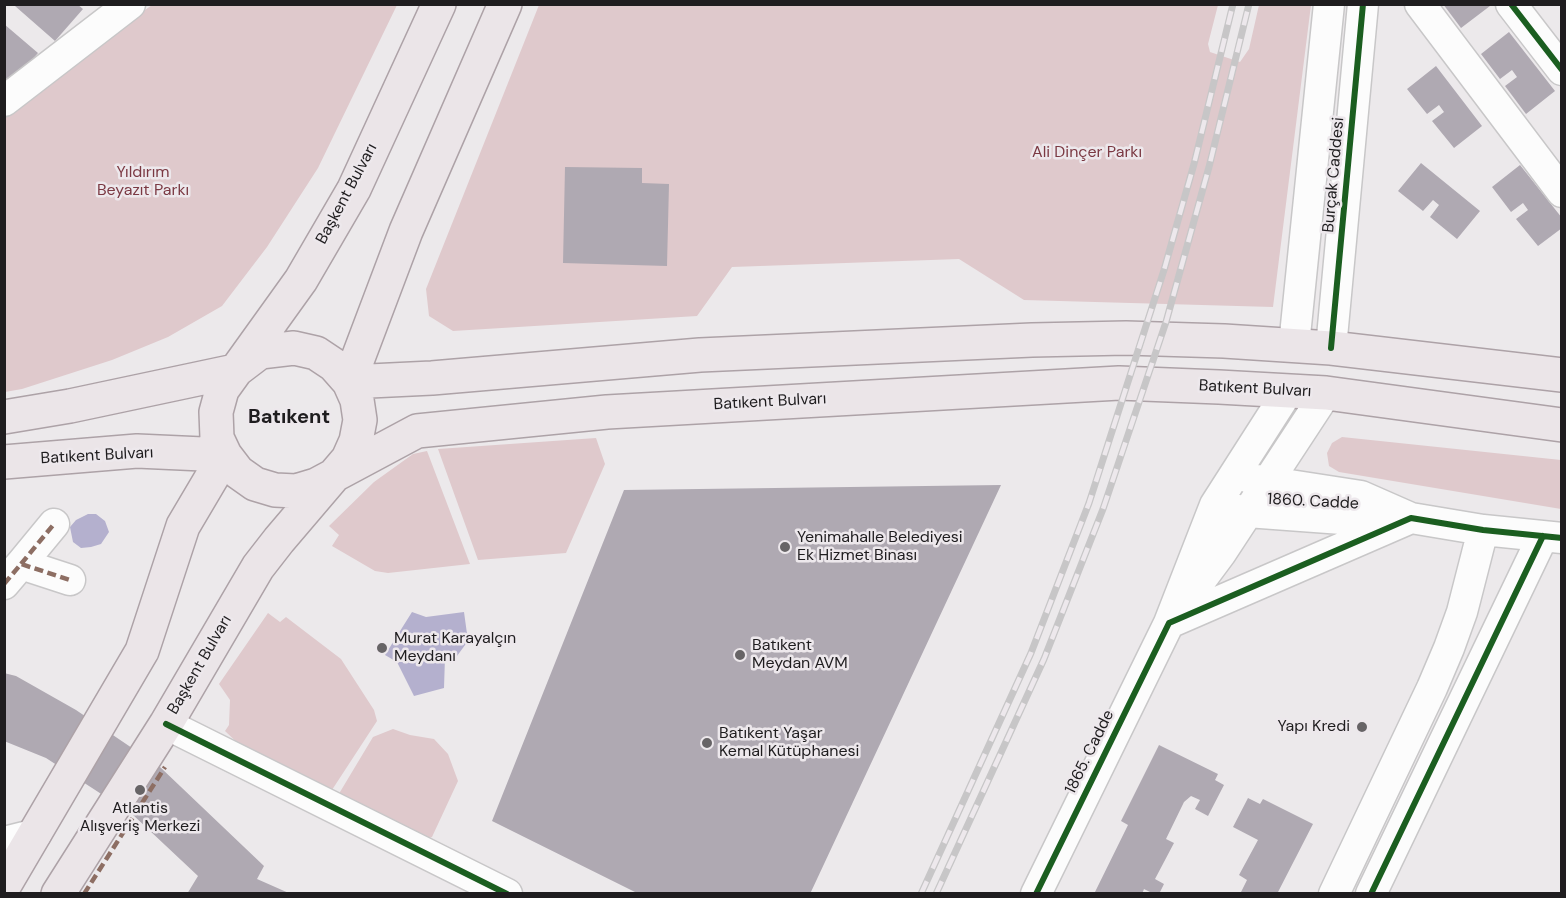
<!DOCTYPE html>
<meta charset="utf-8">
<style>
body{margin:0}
#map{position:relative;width:1566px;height:898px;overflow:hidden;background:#ece9eb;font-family:"DM Sans",sans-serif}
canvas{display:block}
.frame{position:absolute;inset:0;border:6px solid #1f1d1f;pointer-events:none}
</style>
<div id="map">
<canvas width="1566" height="898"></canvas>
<div class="frame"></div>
</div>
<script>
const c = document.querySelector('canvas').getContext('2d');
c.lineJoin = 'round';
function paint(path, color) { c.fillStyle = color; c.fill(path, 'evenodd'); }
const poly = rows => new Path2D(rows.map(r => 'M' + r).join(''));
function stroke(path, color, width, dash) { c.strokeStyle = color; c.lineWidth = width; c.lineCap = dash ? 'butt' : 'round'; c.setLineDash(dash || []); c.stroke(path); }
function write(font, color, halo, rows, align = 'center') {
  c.font = font + ' "DM Sans",sans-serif'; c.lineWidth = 5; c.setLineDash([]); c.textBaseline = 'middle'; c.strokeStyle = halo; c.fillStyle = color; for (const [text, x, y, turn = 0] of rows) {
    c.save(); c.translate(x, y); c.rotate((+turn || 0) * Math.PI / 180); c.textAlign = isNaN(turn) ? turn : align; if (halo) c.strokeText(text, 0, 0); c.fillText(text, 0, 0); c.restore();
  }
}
const green = poly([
 [152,5,397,5,318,168,267,247,222,306,168,337,112,360,22,389,5,392,4,111],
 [539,5,1218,5,1208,44,1210,52,1240,62,1249,49,1259,5,1311,5,1273,307,1024,300,959,259,732,267,697,316,453,331,429,316,426,289],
 [1342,437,1561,460,1561,509,1339,472,1329,466,1327,453,1332,443],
 [596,438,605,464,566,553,478,560,438,449],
 [427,451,470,564,388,573,375,571,332,546,339,535,329,526,374,482,413,454],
 [268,613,280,622,286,617,341,659,374,710,377,721,330,793,248,753,225,731,229,725,230,700,219,684],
 [393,729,410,735,434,739,448,754,458,781,432,837,424,840,337,797,373,737]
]);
const water = poly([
 [88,514,96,514,105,521,109,532,101,544,91,547,81,548,73,542,70,527,76,520],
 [412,612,426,617,464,612,468,641,457,656,445,657,444,688,414,696,397,662,385,655]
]);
const building = poly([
 [16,4,77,4,83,9,55,41,15,6],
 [1443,4,1489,4,1490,6,1461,28],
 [4,24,38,53,10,85,4,80],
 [1509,32,1555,91,1526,114,1505,86,1517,77,1512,70,1500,79,1481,54],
 [1436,66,1482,126,1454,148,1432,121,1444,112,1439,105,1427,114,1407,89],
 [1421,163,1480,211,1457,239,1430,217,1439,205,1433,200,1423,211,1398,191],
 [1520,165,1562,218,1562,228,1538,246,1516,219,1528,210,1523,203,1511,212,1492,187],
 [565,167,642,168,642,183,669,184,667,266,563,263],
 [1001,485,810,894,639,894,492,821,624,490],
 [4,673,16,676,76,710,160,767,264,866,257,879,291,894,187,894,198,876,132,814,46,758,4,741],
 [1159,745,1218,774,1215,780,1224,785,1208,816,1195,809,1200,800,1191,796,1184,802,1166,839,1174,843,1155,879,1164,884,1159,894,1154,894,1144,889,1142,894,1094,894,1128,825,1121,821],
 [1248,798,1260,804,1263,799,1313,824,1277,894,1240,894,1247,880,1239,875,1258,840,1233,827]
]);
const minor = poly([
 [1420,4,1562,192],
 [1511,4,1562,70],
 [4,101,130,4],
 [1294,345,1329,4],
 [1331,348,1363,4],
 [1288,391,1215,505,1169,623,1221,553,1326,393],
 [1230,508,1247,512,1342,519,1411,518,1361,496,1251,479],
 [21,564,54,524],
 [4,584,21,564,70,580],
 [166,724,507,894],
 [4,842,36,834],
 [1036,894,1169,623,1411,518,1483,530,1562,538],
 [1334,894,1432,688,1449,648,1462,612,1483,530],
 [1371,894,1543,536]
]);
const major = poly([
 [439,4,354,189,301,280,222,390,216,412,217,438,225,455,238,472,255,484,275,490,296,491,316,485,417,431,607,412,1119,383,1219,387,1326,393,1562,425],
 [349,382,432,378,700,355,1032,340,1126,338,1224,341,1331,348,1562,375],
 [349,382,406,231,505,4],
 [4,417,70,406,235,371,260,352,294,348,316,353,334,365,349,382,357,400,360,420,356,441,348,459,279,540,258,567,166,724,58,894],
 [4,462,137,451,225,455],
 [4,886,142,651,183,526,225,455]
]);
const rail = poly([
 [921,894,1031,653,1089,503,1164,270,1194,164,1233,4],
 [936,894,1044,659,1103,509,1166,322,1209,167,1249,4]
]);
const quiet = poly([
 [21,564,54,524],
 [4,584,21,564,70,580],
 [84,894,165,767]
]);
const cycleway = poly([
 [1511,4,1562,70],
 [1331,348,1363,4],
 [166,724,507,894],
 [1036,894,1169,623,1411,518,1483,530,1562,538],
 [1371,894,1543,536]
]);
const markers = [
 [785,547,6,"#676466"],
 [382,648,6,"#676466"],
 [740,655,6,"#676466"],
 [1362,727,6,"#676466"],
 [707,743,6,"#676466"],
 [140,790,6,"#676466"]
];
const parkNames = [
 ["Ali Dinçer Parkı",1087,153],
 ["Yıldırım",143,173],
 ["Beyazıt Parkı",143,191]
];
const streetNames = [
 ["Burçak Caddesi",1334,175,-85],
 ["Başkent Bulvarı",347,194,-62],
 ["Batıkent Bulvarı",1255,389,3],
 ["Batıkent Bulvarı",770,402,-3],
 ["Batıkent Bulvarı",97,456,-3],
 ["1860. Cadde",1313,502,3],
 ["Başkent Bulvarı",200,665,-60],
 ["1865. Cadde",1090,752,-64]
];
const poiNames = [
 ["Yenimahalle Belediyesi",797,538],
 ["Ek Hizmet Binası",797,556],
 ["Murat Karayalçın",394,639],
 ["Meydanı",394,657],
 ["Batıkent",752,646],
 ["Meydan AVM",752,664],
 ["Yapı Kredi",1350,727,"right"],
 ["Batıkent Yaşar",719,734],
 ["Kemal Kütüphanesi",719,752],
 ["Atlantis",140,809,"center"],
 ["Alışveriş Merkezi",140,827,"center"]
];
const quarterNames = [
 ["Batıkent",289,418]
];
paint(green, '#dfc9cc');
paint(water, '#b4b0ce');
paint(building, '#afa9b2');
stroke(minor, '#c8c7c8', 33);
stroke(major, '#ada2a7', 36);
stroke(minor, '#fcfcfc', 30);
stroke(major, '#ebe5e8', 33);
stroke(rail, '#c7c6c7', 7);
stroke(rail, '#ede8ec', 4.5, [14]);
stroke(quiet, '#8d6e63', 4.5, [9, 4.5]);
stroke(cycleway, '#1b5e20', 6);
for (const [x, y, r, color] of markers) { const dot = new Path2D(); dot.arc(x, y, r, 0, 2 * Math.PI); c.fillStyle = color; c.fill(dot); stroke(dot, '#ede8ec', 2); }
write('16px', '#7b3943', '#ede8ec', parkNames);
write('16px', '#1f1d1f', '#ede8ec', streetNames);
write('16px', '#1f1d1f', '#ede8ec', poiNames, 'left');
write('bold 20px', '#1f1d1f', '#ede8ec', quarterNames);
</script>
